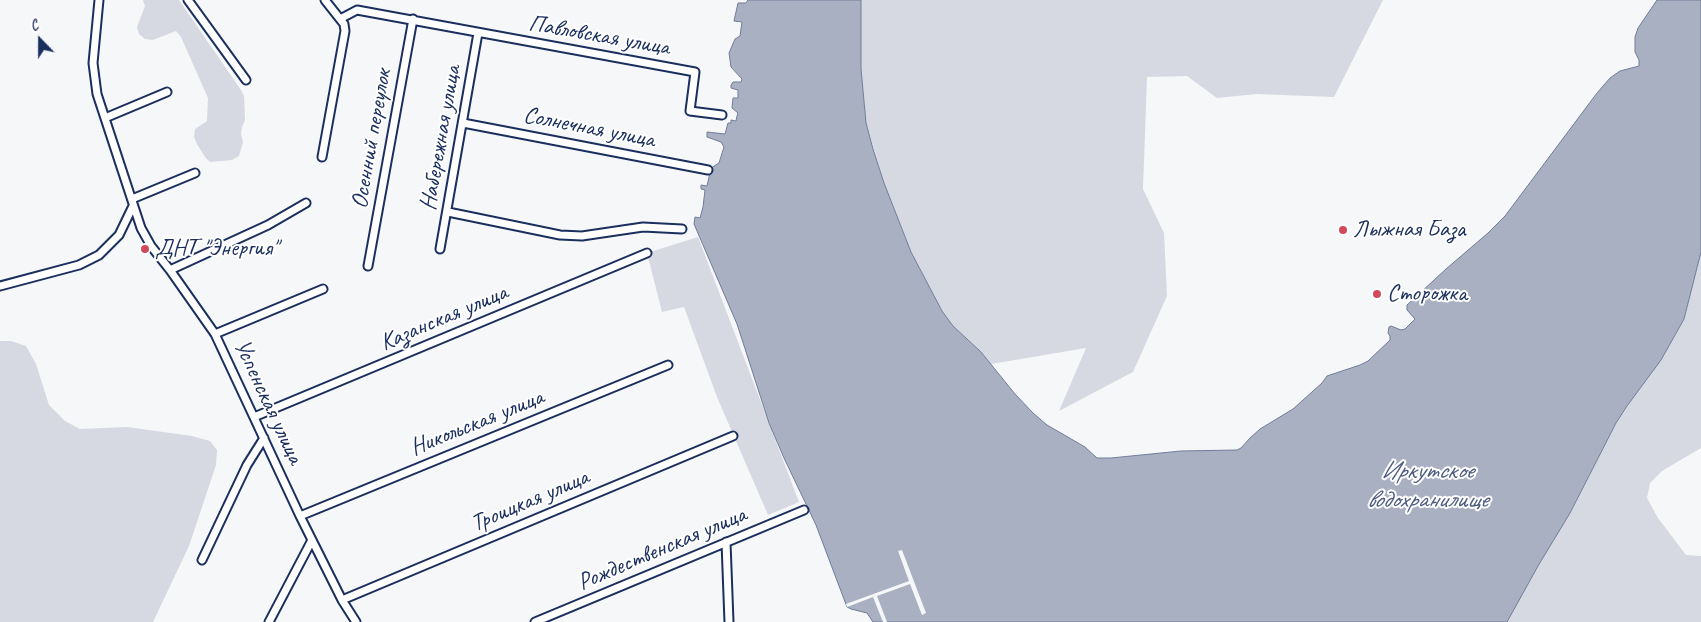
<!DOCTYPE html>
<meta charset="utf-8">
<style>
body{margin:0}
#map{position:relative;width:1701px;height:622px;overflow:hidden;background:#f6f7f9;font-family:Caveat,sans-serif}
canvas{display:block}
.north{position:absolute;left:15px;top:15px;width:50px;height:50px;-webkit-text-stroke:4px #fff;paint-order:stroke;rotate:338deg;font-size:14px;font-weight:700;line-height:20px;text-align:center;color:#1b2f5e}
.north::after{content:'';display:block;margin:auto;width:18px;height:22px;background:#1b2f5e;clip-path:polygon(50% 0,100% 100%,50% 72%,0 100%)}
</style>
<div id="map">
<canvas width="1701" height="622"></canvas>
<div class="north">С</div>
</div>
<script>
const c = document.querySelector('canvas').getContext('2d');
c.lineJoin = 'round';
function paint(path, color) { c.fillStyle = color; c.fill(path, 'evenodd'); }
const poly = rows => new Path2D(rows.map(r => 'M' + r).join(''));
function stroke(path, color, width, dash) { c.strokeStyle = color; c.lineWidth = width; c.lineCap = dash ? 'butt' : 'round'; c.setLineDash(dash || []); c.stroke(path); }
function write(font, color, halo, rows, align = 'center') {
  c.font = font + ' Caveat,sans-serif'; c.lineWidth = 4; c.setLineDash([]); c.textBaseline = 'middle'; c.strokeStyle = halo; c.fillStyle = color; for (const [text, x, y, turn = 0] of rows) {
    c.save(); c.translate(x, y); c.rotate((+turn || 0) * Math.PI / 180); c.textAlign = isNaN(turn) ? turn : align; if (halo) c.strokeText(text, 0, 0); c.fillText(text, 0, 0); c.restore();
  }
}
const green = poly([
 [143,0,179,0,241,90,244,96,245,120,242,127,241,134,243,142,239,156,232,160,210,162,205,157,197,144,194,137,195,129,207,121,208,98,181,37,176,31,153,40,145,39,139,34,137,27,145,6],
 [861,0,1383,0,1334,97,1256,94,1217,98,1187,76,1147,77,1143,189,1164,233,1167,296,1133,372,1059,411,1086,348,991,364,981,352,953,326,942,311,911,252,884,183,866,123,861,69],
 [698,237,799,502,768,515,717,397,684,307,662,312,647,253],
 [1701,252,1701,448,1662,471,1650,483,1647,498,1658,518,1686,555,1701,556,1701,622,1507,622,1538,566,1570,513,1616,423,1627,406,1669,346,1684,319],
 [0,341,11,341,26,346,36,364,49,405,65,421,80,429,127,427,192,436,210,441,217,450,216,465,189,546,153,622,0,622]
]);
const water = poly([
 [748,0,861,0,861,69,866,123,873,149,884,183,911,252,942,311,953,326,981,352,1015,394,1033,413,1047,425,1085,447,1097,458,1111,458,1181,451,1237,450,1241,448,1250,438,1260,429,1293,409,1322,383,1327,376,1360,365,1368,361,1390,340,1390,336,1388,333,1389,327,1391,326,1401,330,1405,329,1415,319,1407,310,1407,305,1446,269,1488,233,1505,216,1597,93,1610,78,1620,71,1639,66,1639,60,1635,52,1635,37,1638,28,1657,0,1701,0,1701,252,1684,319,1661,360,1627,406,1616,423,1570,513,1538,566,1507,622,873,622,867,613,851,609,847,607,816,525,784,458,769,423,737,324,694,224,695,217,700,218,703,207,705,190,701,189,701,185,707,186,711,168,719,163,724,147,721,142,707,137,707,132,725,134,728,123,731,123,731,120,736,121,737,116,738,113,732,108,733,98,738,98,738,90,731,88,731,85,733,82,741,82,742,79,731,67,729,53,735,39,740,36,742,22,734,21,738,3,746,3,748,0]
]);
const pier = poly([
 [902,550,926,613,922,615,910,584,877,596,887,622,883,622,873,597,847,607,846,604,909,581,898,551]
]);
const minor = poly([
 [99,0,93,63,97,94,141,228,151,246,170,270,215,334,300,516,342,600,356,622],
 [188,0,246,80],
 [340,19,357,10,695,72,690,111,722,115],
 [105,118,167,92],
 [463,123,708,170],
 [322,157,345,31,344,24,340,19,325,0],
 [132,199,195,173],
 [448,212,560,235,582,236,643,227,682,229],
 [440,249,478,33],
 [368,266,413,19],
 [170,270,268,225,306,203],
 [0,286,79,265,99,255,119,235,133,206],
 [215,334,323,289],
 [254,417,647,253],
 [300,516,668,365],
 [726,542,729,622],
 [202,560,247,465,264,438],
 [342,600,733,436],
 [269,622,312,540],
 [535,622,804,510]
]);
const markers = [
 [1343,230,5,"#d1495b"],
 [145,249,5,"#d1495b"],
 [1377,294,5,"#d1495b"]
];
const streetNames = [
 ["Павловская улица",599,36,10],
 ["Солнечная улица",589,128,11],
 ["Набережная улица",441,138,-80],
 ["Осенний переулок",372,139,-80],
 ["Казанская улица",444,318,-23],
 ["Успенская улица",268,402,65],
 ["Никольская улица",477,423,-22],
 ["Троицкая улица",530,501,-23],
 ["Рождественская улица",662,549,-23]
];
const poiNames = [
 ["Лыжная База",1353,230],
 ["ДНТ \"Энергия\"",155,249],
 ["Сторожка",1387,294]
];
const waterNames = [
 ["Иркутское",1427,471],
 ["водохранилище",1427,500]
];
paint(green, '#d6d9e2');
paint(water, '#a9b0c1');
stroke(water, '#707c99', 1);
paint(pier, '#f6f7f9');
stroke(minor, '#1b2f5e', 11);
stroke(minor, '#fff', 7);
for (const [x, y, r, color] of markers) { const dot = new Path2D(); dot.arc(x, y, r, 0, 2 * Math.PI); c.fillStyle = color; c.fill(dot); stroke(dot, '#fff', 2); }
write('24px', '#1b2f5e', '#fff', streetNames);
write('24px', '#1b2f5e', '#fff', poiNames, 'left');
write('italic 25px', '#4d5c81', '#fff', waterNames);
</script>
